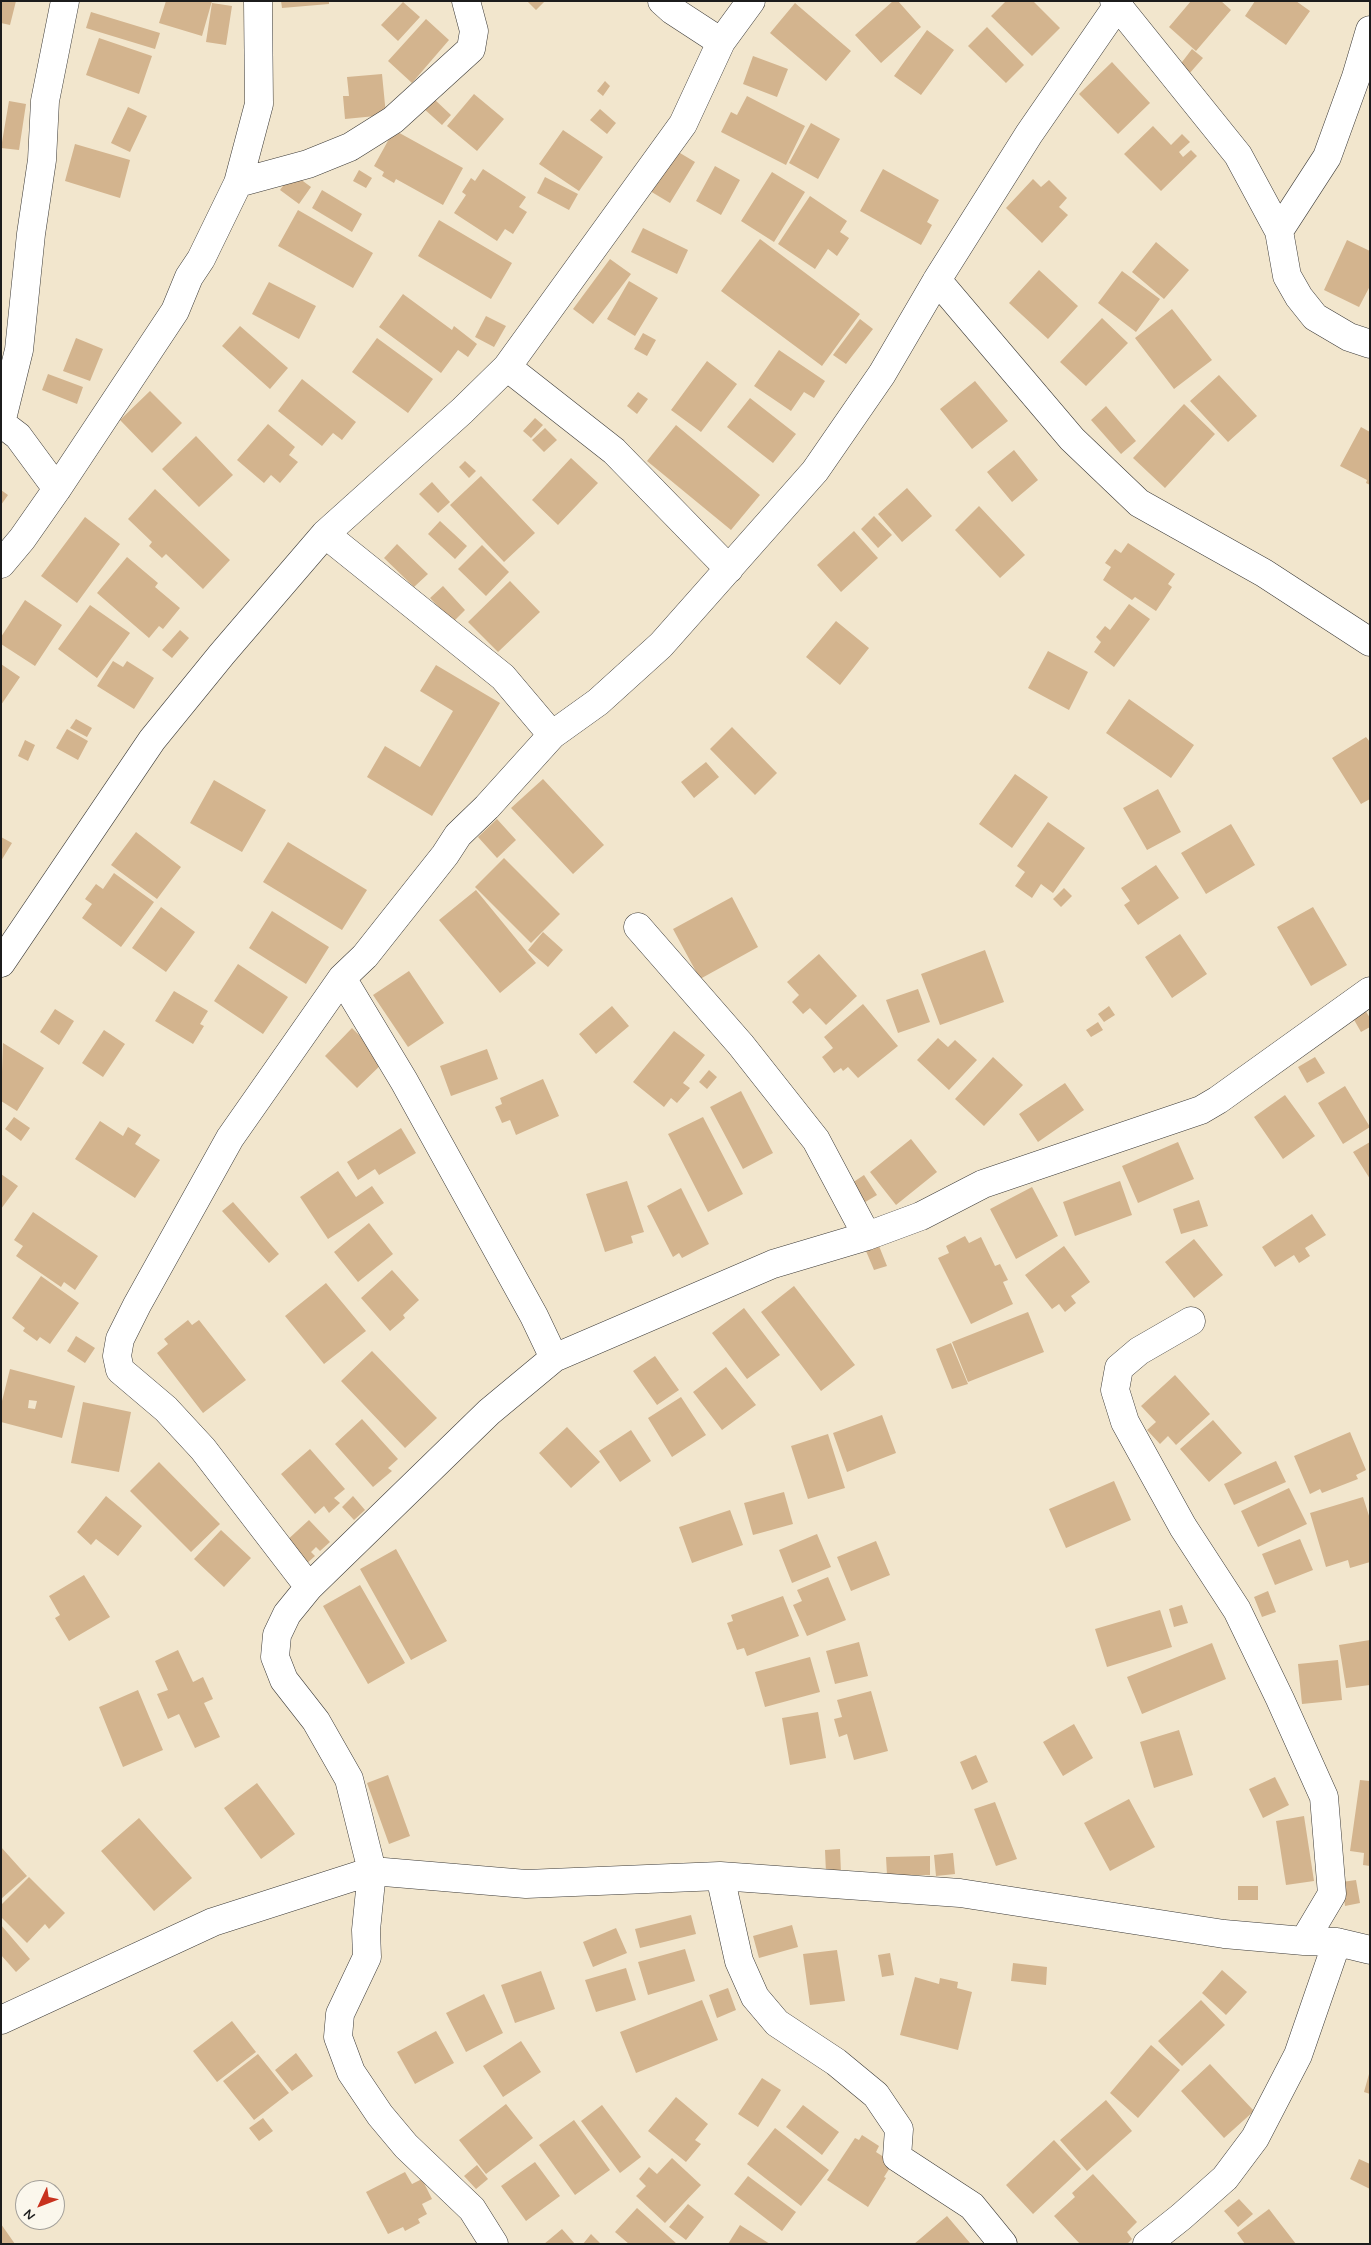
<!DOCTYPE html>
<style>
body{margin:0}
#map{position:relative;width:1371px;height:2245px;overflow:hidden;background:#f2e6cd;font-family:Mynerve,sans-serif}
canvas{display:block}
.frame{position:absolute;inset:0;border:2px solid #1c1c1c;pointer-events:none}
.north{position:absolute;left:15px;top:2180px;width:50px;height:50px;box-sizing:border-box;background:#fbf7ec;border:1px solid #a29f99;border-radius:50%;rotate:227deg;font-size:14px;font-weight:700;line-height:20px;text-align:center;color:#1c1c1c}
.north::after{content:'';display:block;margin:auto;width:18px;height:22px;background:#c8321e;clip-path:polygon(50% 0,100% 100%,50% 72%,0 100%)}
</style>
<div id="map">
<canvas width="1371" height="2245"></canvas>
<div class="frame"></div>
<div class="north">N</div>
</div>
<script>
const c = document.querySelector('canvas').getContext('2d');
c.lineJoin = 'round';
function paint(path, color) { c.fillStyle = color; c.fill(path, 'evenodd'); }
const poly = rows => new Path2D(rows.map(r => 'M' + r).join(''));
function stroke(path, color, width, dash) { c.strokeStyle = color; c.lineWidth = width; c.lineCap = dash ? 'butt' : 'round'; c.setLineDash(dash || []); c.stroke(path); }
const building = poly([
 [1,1,16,1,10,25,1,23],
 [166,1,212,1,202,36,159,23],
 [281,1,329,1,329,4,282,8],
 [527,1,545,1,536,10],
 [893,1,898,1,921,27,881,63,855,35],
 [1006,1,1033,1,1060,28,1032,56,991,16],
 [1191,1,1221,1,1231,10,1196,51,1169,27],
 [1255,1,1296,1,1310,11,1286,45,1245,16],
 [403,2,420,17,398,41,381,25],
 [212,3,232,6,226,45,206,42],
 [795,3,851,51,826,81,770,33],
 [91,12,160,33,155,49,86,28],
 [426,19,449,40,412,83,388,61],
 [987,27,1024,65,1006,83,968,46],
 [927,30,954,50,921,95,894,76],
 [99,38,152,56,139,94,86,75],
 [1192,49,1203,58,1189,74,1179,66],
 [753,56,788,69,777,97,743,84],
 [1112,62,1150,103,1118,134,1079,94],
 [382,74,386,115,345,119,343,96,349,96,347,77],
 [605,81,610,86,603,96,597,91],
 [474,94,504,119,477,151,447,126],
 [747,96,805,126,786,165,721,132,731,112,737,115],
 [433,98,451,115,442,125,423,108],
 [9,101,26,104,19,150,1,148],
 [128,107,147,116,130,152,111,143],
 [600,109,616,123,607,134,590,120],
 [811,123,840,139,818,179,789,163],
 [1153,126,1171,145,1182,134,1190,142,1179,152,1183,157,1191,150,1197,156,1161,191,1124,154],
 [394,130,463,168,443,205,396,179,394,183,382,176,384,172,374,166],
 [563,130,603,157,579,191,539,164],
 [75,144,130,160,120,198,65,181],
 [675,150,695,162,670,203,650,191],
 [715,166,740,180,721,215,696,201],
 [483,169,526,197,519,207,527,212,513,234,505,229,497,241,454,213,466,195,462,192,471,178,475,181],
 [883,169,939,200,927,222,932,225,921,245,860,211],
 [359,170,372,178,366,188,353,181],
 [772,172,805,192,774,242,741,221],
 [292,173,311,187,299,204,280,190],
 [545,177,578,194,569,210,537,193],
 [1033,179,1041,187,1049,180,1067,198,1059,207,1068,215,1042,243,1006,208],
 [322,190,362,214,352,232,312,208],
 [810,196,847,221,840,232,849,238,837,256,828,249,815,269,778,244],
 [298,210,373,253,353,288,278,246],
 [439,220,512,263,491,299,418,256],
 [643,228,688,250,677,274,631,252],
 [760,239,860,314,822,366,721,291],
 [1347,240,1370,251,1370,286,1359,307,1324,290],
 [1156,242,1189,270,1164,299,1132,272],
 [610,259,631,274,593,324,573,309],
 [1039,270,1078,306,1048,339,1009,303],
 [1122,271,1160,299,1136,332,1098,303],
 [629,281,658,298,635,336,607,319],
 [269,282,316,306,299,339,252,314],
 [403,294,452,330,454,326,477,344,468,357,458,350,441,373,379,327],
 [1172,309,1212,360,1174,389,1135,338],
 [486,316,506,326,494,347,475,337],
 [1102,318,1128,343,1086,386,1060,362],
 [860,319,873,329,846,364,833,355],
 [240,326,288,368,270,389,222,346],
 [643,333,656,340,647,356,634,349],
 [76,338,103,349,90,381,63,371],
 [377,338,433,379,408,413,352,372],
 [779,350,825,381,814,398,804,392,791,411,754,386],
 [707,361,737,384,701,432,671,410],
 [48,374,83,387,77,404,42,390],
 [1219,375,1257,416,1228,442,1190,401],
 [302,379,356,422,342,440,333,433,322,446,278,411],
 [975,381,1008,421,972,449,940,409],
 [150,391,182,423,152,453,120,420],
 [638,392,648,399,637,414,627,406],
 [750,398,796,434,773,463,727,427],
 [1184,404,1215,434,1165,488,1133,458],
 [1106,406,1136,441,1121,454,1091,420],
 [535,418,543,425,531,438,523,431],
 [268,424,295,447,289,455,298,462,280,483,271,475,264,483,237,460],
 [676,425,760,495,731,530,647,461],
 [1361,427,1370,432,1370,485,1366,483,1367,480,1340,466],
 [545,428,557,440,544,452,532,440],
 [196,436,233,475,199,507,162,469],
 [1014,450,1038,480,1012,502,987,472],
 [571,458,598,483,558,525,532,500],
 [465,461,476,471,469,478,459,467],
 [481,476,535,533,504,562,450,505],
 [432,482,450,502,438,513,419,494],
 [907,488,932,516,902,542,878,514],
 [155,489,230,560,203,589,166,554,162,558,149,546,152,542,128,519],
 [1,490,8,495,1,505],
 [979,506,1025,555,1000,578,955,530],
 [874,516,892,535,878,548,861,529],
 [85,517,120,544,77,603,41,576],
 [440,521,467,546,455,559,428,534],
 [854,531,878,558,841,592,817,565],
 [1128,543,1175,574,1168,584,1172,587,1156,611,1135,597,1132,600,1103,580,1111,567,1105,563,1115,549,1121,553],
 [397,544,428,574,414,587,384,558],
 [482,545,509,572,486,596,458,569],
 [127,557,158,583,155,587,180,608,163,629,159,626,149,638,97,593],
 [510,581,540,612,498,652,468,622],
 [443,586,465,610,453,622,430,598],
 [25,600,62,625,35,666,1,644,1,637],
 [1129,604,1150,619,1114,667,1094,652,1101,642,1096,637,1105,626,1110,630],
 [90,605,130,633,97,678,58,649],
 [836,621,869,648,840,685,806,657],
 [180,630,189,638,172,658,162,650],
 [1048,651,1088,672,1069,710,1028,688],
 [113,661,123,667,127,661,154,678,134,709,97,686],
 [1,664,20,677,1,705],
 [436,665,500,703,432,816,367,777,385,746,420,767,453,711,420,691],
 [1129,699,1194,745,1171,778,1106,733],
 [76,719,92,728,87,737,70,728],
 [732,727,777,773,755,795,710,749],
 [67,729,88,741,78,760,56,748],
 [1366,737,1370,742,1370,799,1361,804,1332,758],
 [25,740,35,745,28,761,18,756],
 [706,762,719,777,694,798,681,782],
 [1015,774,1048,797,1012,848,979,824],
 [543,779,604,845,573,874,511,808],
 [214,780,266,810,242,852,190,823],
 [1158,789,1181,832,1147,850,1123,808],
 [497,819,516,840,497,858,478,837],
 [1048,822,1085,848,1053,893,1041,884,1032,898,1015,886,1025,872,1017,866],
 [1231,824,1255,865,1206,894,1181,853],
 [136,832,181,867,157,899,111,865],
 [1,837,12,843,1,861],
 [288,842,367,890,342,930,263,882],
 [504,858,560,914,531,943,475,887],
 [1156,865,1179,898,1138,925,1124,905,1130,901,1121,888],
 [114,873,154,902,121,947,82,918,92,904,85,899,96,884,103,889],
 [1064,888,1072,896,1061,907,1053,899],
 [476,890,536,963,500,993,439,920],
 [732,897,758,947,700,979,673,929],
 [161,907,195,932,166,972,132,948],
 [1313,907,1347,965,1311,986,1277,927],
 [272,911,329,947,306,984,249,948],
 [543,932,563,950,548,967,528,950],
 [1180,934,1207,974,1172,998,1145,957],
 [985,950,1004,1002,940,1025,921,974],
 [819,954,857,996,826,1025,810,1008,803,1014,792,1002,799,995,787,982],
 [238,964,288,997,263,1034,214,1001],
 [409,971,444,1023,408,1047,373,995],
 [918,989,930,1022,898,1033,886,1000],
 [174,991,208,1011,200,1024,204,1026,193,1044,155,1021],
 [863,1004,898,1046,858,1078,848,1067,843,1071,841,1068,834,1073,822,1057,833,1048,824,1037],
 [612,1006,629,1026,596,1054,579,1034],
 [1109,1006,1115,1015,1104,1022,1098,1014],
 [55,1009,74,1021,59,1045,40,1032],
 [1365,1010,1370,1018,1370,1027,1361,1032,1353,1018],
 [1098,1022,1103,1030,1091,1037,1086,1030],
 [352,1028,385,1061,357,1088,325,1056],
 [104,1030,125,1044,103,1077,82,1063],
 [674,1031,705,1055,683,1083,690,1088,677,1103,671,1098,664,1107,633,1082],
 [938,1038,948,1047,955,1040,977,1060,949,1090,917,1060],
 [3,1043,44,1068,17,1111,1,1101],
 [487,1049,498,1079,451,1096,440,1066],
 [993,1057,1023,1085,984,1126,955,1099],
 [1315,1057,1325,1073,1307,1083,1298,1067],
 [709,1070,717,1077,707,1089,699,1082],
 [543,1079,559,1116,516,1135,510,1120,502,1123,495,1107,502,1104,500,1098],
 [1065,1083,1084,1110,1038,1142,1019,1114],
 [1345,1086,1370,1127,1343,1144,1318,1103],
 [741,1091,773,1153,743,1169,710,1107],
 [1285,1095,1315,1136,1283,1159,1254,1117],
 [14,1117,30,1128,21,1141,5,1129],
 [703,1117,743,1194,708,1212,668,1134],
 [100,1121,123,1136,128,1127,141,1135,135,1144,160,1160,135,1198,75,1159],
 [401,1128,416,1153,379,1175,375,1169,358,1180,347,1162],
 [911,1139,937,1172,896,1205,870,1172],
 [1178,1142,1194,1179,1138,1203,1122,1166],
 [1370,1142,1370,1179,1353,1152],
 [338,1171,356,1197,372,1186,384,1203,328,1239,300,1197],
 [1,1174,18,1186,1,1209],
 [864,1175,877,1195,862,1204,849,1185],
 [627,1181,644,1232,631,1236,633,1243,605,1252,586,1194],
 [1120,1181,1132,1215,1075,1236,1063,1202],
 [1032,1187,1058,1236,1016,1259,990,1209],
 [681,1188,709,1244,682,1258,679,1253,673,1257,647,1206],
 [1199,1200,1208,1226,1181,1234,1173,1209],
 [233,1202,279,1254,269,1263,222,1211],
 [33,1212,98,1256,75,1290,64,1282,61,1287,16,1256,23,1246,14,1240],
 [1312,1214,1326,1235,1305,1248,1310,1256,1299,1263,1294,1255,1275,1267,1262,1247],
 [369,1223,393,1254,358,1282,334,1252],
 [965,1236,969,1243,981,1237,995,1266,1000,1264,1008,1280,1003,1282,1013,1304,971,1324,938,1258,949,1253,946,1246],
 [1194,1239,1223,1275,1194,1298,1165,1262],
 [879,1246,887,1266,874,1270,866,1251],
 [1064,1246,1090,1282,1071,1296,1076,1303,1065,1312,1059,1304,1052,1309,1025,1275],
 [392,1270,419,1300,403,1315,405,1318,390,1331,361,1298],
 [41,1276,79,1303,50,1344,40,1337,37,1341,23,1331,25,1328,12,1318],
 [326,1283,366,1331,324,1364,285,1316],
 [794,1286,855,1365,821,1391,761,1312],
 [744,1308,780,1355,747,1379,712,1333],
 [1028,1312,1044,1352,968,1382,952,1342],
 [188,1320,192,1325,199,1320,246,1380,203,1413,157,1353,168,1344,164,1339],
 [76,1336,95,1348,85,1363,67,1351],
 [951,1343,968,1384,952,1389,936,1349],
 [372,1351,437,1418,405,1448,341,1381],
 [655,1356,679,1390,657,1405,633,1371],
 [726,1367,756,1405,722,1430,693,1392],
 [10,1369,75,1386,62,1438,1,1422,1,1405],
 [29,1400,37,1401,35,1409,28,1408],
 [1175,1375,1210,1414,1176,1445,1168,1436,1160,1444,1147,1430,1156,1422,1141,1406],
 [681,1397,706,1435,672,1457,648,1418],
 [83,1402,131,1412,119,1472,71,1463],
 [882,1415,896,1453,847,1472,833,1433],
 [362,1419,398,1459,388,1468,392,1471,373,1487,335,1444],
 [1213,1420,1242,1453,1209,1482,1180,1449],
 [567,1427,600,1462,571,1488,539,1453],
 [631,1430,651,1461,620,1482,599,1451],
 [1350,1432,1366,1470,1356,1475,1358,1479,1322,1493,1320,1489,1310,1494,1294,1456],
 [828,1434,845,1488,808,1499,791,1446],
 [310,1449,345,1489,334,1498,340,1503,329,1513,324,1506,315,1514,281,1474],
 [1276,1461,1286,1482,1234,1505,1224,1484],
 [159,1462,220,1524,191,1552,130,1491],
 [1114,1481,1131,1520,1066,1548,1049,1509],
 [1289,1488,1307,1524,1258,1547,1241,1511],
 [784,1492,793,1524,753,1535,744,1503],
 [106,1496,142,1526,118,1556,96,1539,91,1545,77,1532],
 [353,1496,365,1510,354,1520,342,1507],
 [1363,1497,1370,1519,1370,1562,1350,1568,1348,1560,1326,1567,1310,1513],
 [730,1510,743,1545,692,1563,679,1527],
 [309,1520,330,1542,320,1551,316,1547,311,1552,315,1556,305,1565,284,1543],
 [221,1530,251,1558,224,1587,194,1559],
 [817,1534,831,1567,792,1583,779,1550],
 [1300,1539,1313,1570,1275,1585,1262,1554],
 [876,1541,890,1575,851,1591,837,1557],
 [396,1549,447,1641,411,1660,360,1569],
 [84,1575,110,1617,69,1641,55,1618,60,1615,49,1596],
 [828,1577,846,1620,807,1636,793,1605,802,1601,797,1590],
 [360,1585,405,1663,368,1684,323,1606],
 [1268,1591,1276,1612,1262,1617,1254,1597],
 [783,1596,799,1636,747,1656,744,1648,737,1650,727,1623,733,1621,731,1615],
 [1182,1605,1188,1623,1174,1627,1169,1609],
 [1160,1610,1172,1647,1107,1667,1095,1629],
 [1370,1640,1370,1685,1346,1688,1339,1645],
 [859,1642,868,1676,835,1684,826,1651],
 [1212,1643,1226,1679,1142,1714,1127,1677],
 [178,1650,193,1682,203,1677,213,1699,204,1703,220,1737,195,1748,179,1714,168,1719,157,1694,168,1690,155,1661],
 [810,1657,820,1692,765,1707,755,1672],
 [1338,1660,1342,1700,1302,1704,1298,1664],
 [138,1690,163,1750,123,1767,99,1707],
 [871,1691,888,1751,854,1760,847,1734,839,1737,834,1719,842,1717,837,1700],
 [818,1712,826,1758,790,1765,782,1718],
 [1074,1724,1093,1758,1063,1776,1043,1742],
 [1179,1730,1193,1775,1154,1788,1140,1742],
 [976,1755,988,1782,972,1790,960,1762],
 [388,1775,410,1836,389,1844,367,1783],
 [1275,1777,1289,1805,1263,1818,1249,1789],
 [1360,1780,1370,1781,1370,1866,1363,1865,1364,1853,1350,1851],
 [257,1783,295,1834,261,1859,224,1808],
 [1129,1799,1155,1847,1110,1871,1084,1823],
 [995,1802,1017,1859,996,1866,974,1809],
 [1304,1816,1314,1881,1286,1885,1276,1821],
 [139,1818,192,1878,154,1911,101,1851],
 [1,1847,27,1876,1,1899],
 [840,1849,841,1873,826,1873,825,1850],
 [953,1853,955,1874,936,1876,934,1855],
 [930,1856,930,1875,887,1875,886,1857],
 [29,1877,65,1913,49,1929,45,1924,27,1943,1,1917,1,1905],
 [1356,1880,1360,1903,1345,1906,1342,1882],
 [1238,1886,1258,1886,1258,1900,1238,1900],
 [691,1915,696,1934,640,1948,635,1929],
 [1,1925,30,1959,16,1972,1,1955],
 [792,1925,798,1947,759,1958,753,1936],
 [616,1928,627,1953,593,1967,583,1942],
 [685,1949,695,1981,648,1995,638,1962],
 [837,1950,845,2001,810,2005,803,1954],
 [890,1953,894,1975,882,1977,878,1955],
 [1013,1963,1047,1967,1046,1985,1011,1981],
 [626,1968,636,2000,596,2012,585,1980],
 [1222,1970,1247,1992,1226,2015,1202,1993],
 [541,1971,555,2009,515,2023,501,1985],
 [915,1977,939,1984,940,1978,958,1982,957,1988,972,1992,958,2050,900,2035],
 [728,1988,736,2010,717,2018,709,1995],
 [484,1994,503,2033,466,2052,446,2013],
 [702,2000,718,2040,636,2073,620,2032],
 [1201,2000,1225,2025,1182,2066,1158,2041],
 [232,2021,256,2052,217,2082,193,2051],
 [436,2031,454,2063,415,2084,397,2052],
 [521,2041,541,2072,503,2097,483,2066],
 [1151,2045,1180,2070,1138,2118,1110,2093],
 [296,2053,313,2076,292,2091,275,2070],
 [258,2054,289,2093,254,2120,223,2081],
 [1210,2064,1254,2111,1224,2138,1181,2091],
 [1369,2074,1370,2074,1370,2094,1364,2092],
 [762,2078,781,2090,758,2127,738,2114],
 [676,2097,708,2124,695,2140,701,2144,686,2162,648,2131],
 [1106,2100,1132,2131,1087,2171,1060,2140],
 [506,2104,533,2138,486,2174,459,2140],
 [602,2105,641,2157,620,2173,581,2121],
 [803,2105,839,2132,822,2155,786,2127],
 [263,2118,273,2131,259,2141,249,2128],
 [574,2120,610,2170,575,2195,539,2145],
 [775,2128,829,2170,801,2206,747,2164],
 [862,2135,879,2146,876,2152,893,2163,884,2177,886,2178,868,2207,827,2180,855,2138,859,2140],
 [1054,2140,1081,2169,1033,2214,1006,2185],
 [672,2158,701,2185,665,2223,636,2196,646,2186,639,2179,649,2167,657,2174],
 [1359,2159,1370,2164,1370,2189,1350,2179],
 [535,2162,560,2196,526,2221,501,2186],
 [477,2165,488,2179,476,2189,464,2176],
 [405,2172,412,2184,422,2179,432,2199,422,2204,427,2214,418,2219,420,2223,405,2231,403,2227,388,2234,366,2192],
 [1093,2174,1137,2222,1127,2232,1132,2239,1127,2244,1080,2244,1054,2216,1075,2197,1072,2193],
 [748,2176,796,2212,782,2231,734,2194],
 [1239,2199,1253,2214,1238,2227,1224,2211],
 [688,2204,704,2217,686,2240,669,2227],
 [637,2208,677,2244,629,2244,615,2232],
 [1269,2209,1296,2244,1245,2244,1237,2233],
 [947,2216,970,2243,914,2244],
 [1,2224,15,2244,1,2244],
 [740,2225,770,2244,728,2244],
 [562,2229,575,2244,544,2244],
 [591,2234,601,2244,583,2244]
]);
const minor = poly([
 [662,1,672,10,721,42],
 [1114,1,1238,155,1279,231,1287,276,1299,297,1315,317,1349,337,1370,344],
 [238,183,308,164,350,147,393,120,471,49,474,31,466,1],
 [1279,231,1327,157,1356,77,1370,30],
 [937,280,1072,439,1139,503,1264,573,1370,642],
 [507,367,614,451,729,569],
 [1,423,19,350,31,234,42,160,45,101,65,1],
 [1,423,18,436,57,489],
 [1,564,22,539,57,489,175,311,189,277,201,259,238,183,259,104,258,1],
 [552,735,598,702,661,645,815,471,882,374,937,280,1029,134,1118,5],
 [638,927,741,1045,816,1140,867,1236],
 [1,963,152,740,222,654,325,534,462,411,507,367,683,124,721,42,751,1],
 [342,978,404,1081,534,1316,554,1358],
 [1191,1321,1139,1351,1119,1368,1115,1390,1125,1422,1183,1527,1237,1610,1280,1699,1324,1797,1332,1894,1304,1941],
 [309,1587,203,1449,166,1409,120,1370,117,1356,120,1339,137,1305,230,1138,342,978,365,956,445,855,458,835,487,807,552,735,503,677,325,534],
 [720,1876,739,1961,755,1997,777,2023,836,2062,876,2095,899,2129,897,2157,972,2206,1003,2244],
 [1,2020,213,1922,372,1871,526,1884,720,1876,960,1893,1224,1934,1304,1941,1337,1942,1370,1950],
 [494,2244,472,2209,406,2146,380,2115,351,2072,338,2037,340,2014,367,1957,366,1930,372,1871,349,1779,316,1721,284,1680,275,1657,277,1635,287,1614,309,1587,489,1412,554,1358,773,1264,867,1236,921,1216,983,1184,1201,1110,1218,1100,1370,991],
 [1147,2244,1181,2217,1225,2178,1255,2138,1298,2055,1337,1942]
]);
paint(building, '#d3b48e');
stroke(minor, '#3c3a37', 29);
stroke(minor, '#fff', 28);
</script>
